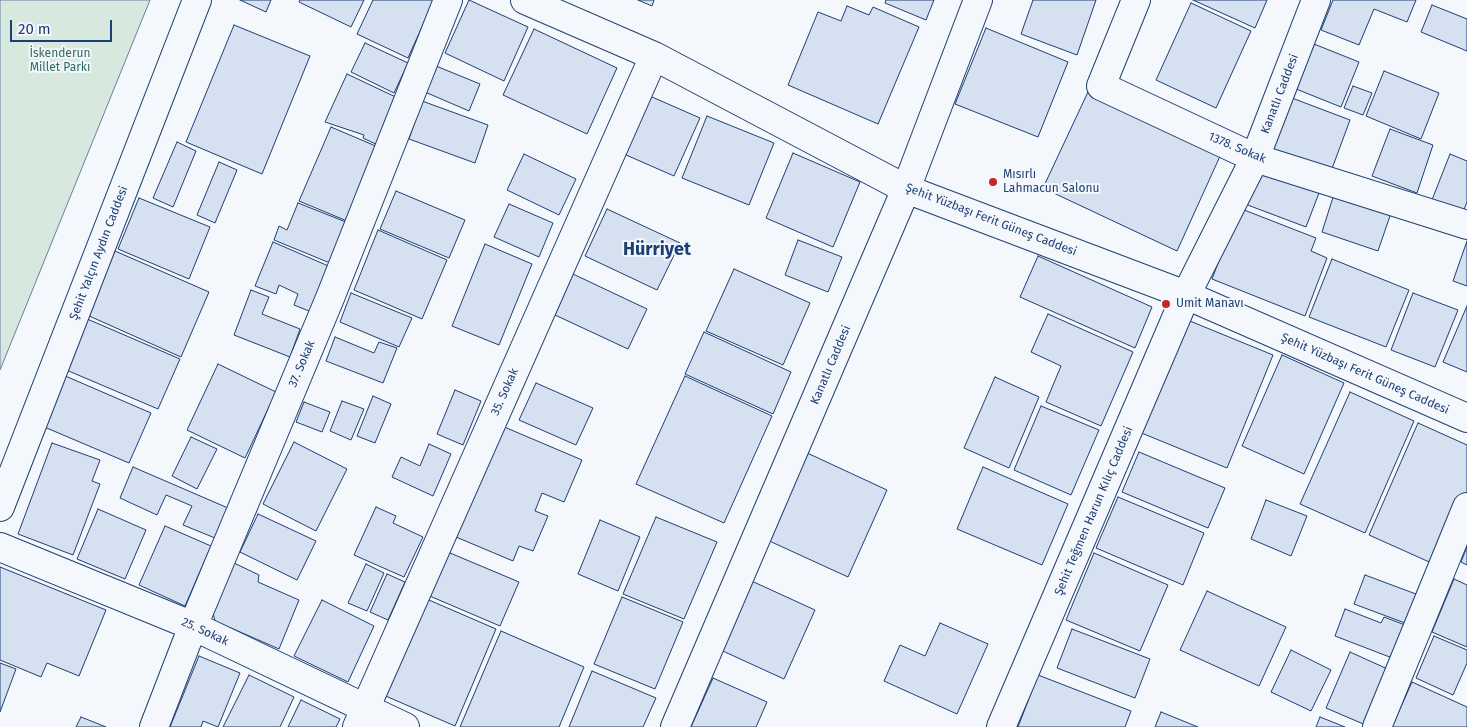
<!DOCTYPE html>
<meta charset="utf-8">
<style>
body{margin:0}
#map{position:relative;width:1467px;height:727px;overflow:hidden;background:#f4f7fb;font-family:"Fira Sans",sans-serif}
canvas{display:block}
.scale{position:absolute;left:10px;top:20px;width:102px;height:22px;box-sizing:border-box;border:2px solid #1d3f73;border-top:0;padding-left:6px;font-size:15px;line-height:18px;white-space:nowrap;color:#1d3f73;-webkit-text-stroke:4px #f4f7fb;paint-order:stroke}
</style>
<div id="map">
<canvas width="1467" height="727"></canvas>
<div class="scale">20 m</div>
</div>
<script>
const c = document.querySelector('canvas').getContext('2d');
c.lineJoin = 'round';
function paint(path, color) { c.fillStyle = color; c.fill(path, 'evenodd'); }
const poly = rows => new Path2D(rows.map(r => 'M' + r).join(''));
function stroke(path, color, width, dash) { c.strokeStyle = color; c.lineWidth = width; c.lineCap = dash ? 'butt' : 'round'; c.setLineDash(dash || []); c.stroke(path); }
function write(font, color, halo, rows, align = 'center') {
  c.font = font + ' "Fira Sans",sans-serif'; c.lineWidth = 4; c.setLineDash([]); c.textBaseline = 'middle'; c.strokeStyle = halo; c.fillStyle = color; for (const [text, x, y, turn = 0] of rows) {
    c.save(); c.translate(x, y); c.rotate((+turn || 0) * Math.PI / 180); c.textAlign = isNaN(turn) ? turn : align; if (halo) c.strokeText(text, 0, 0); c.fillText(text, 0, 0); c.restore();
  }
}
const green = poly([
 [0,0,150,0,0,370,0,0]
]);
const building = poly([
 [240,0,271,0,266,12,240,0],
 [300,0,364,0,351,27,299,2,300,0],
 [373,0,434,0,408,58,357,34,373,0],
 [469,0,528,27,504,81,445,53,469,0],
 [638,0,654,0,652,6,638,0],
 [886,0,934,0,926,20,885,3,886,0],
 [1033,0,1096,0,1077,55,1021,34,1033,0],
 [1193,0,1267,0,1255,28,1193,0],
 [1333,0,1416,0,1407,22,1374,9,1359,45,1321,30,1333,0],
 [1191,3,1251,31,1216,108,1156,80,1191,3],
 [1432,5,1467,19,1467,51,1421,32,1432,5],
 [847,6,869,15,873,7,919,27,878,124,788,85,818,12,841,21,847,6],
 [234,25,310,56,262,174,186,142,234,25],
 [986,28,1068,62,1038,137,955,104,986,28],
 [534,29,617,68,587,134,503,95,534,29],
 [365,43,408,63,394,93,351,72,365,43],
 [1314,44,1359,62,1341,107,1296,89,1314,44],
 [436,66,480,84,469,111,425,92,436,66],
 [1384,71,1439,93,1421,139,1366,116,1384,71],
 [347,74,402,100,382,147,363,138,364,135,325,122,347,74],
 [1353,86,1372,93,1363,115,1344,108,1353,86],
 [1088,92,1221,154,1177,251,1043,188,1088,92],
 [643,93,700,118,674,176,617,151,643,93],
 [1292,98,1350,120,1330,174,1272,153,1292,98],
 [422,101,488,125,475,163,409,139,422,101],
 [707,116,774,143,749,205,682,178,707,116],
 [331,127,378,147,347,221,299,201,331,127],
 [1390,129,1433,145,1417,193,1372,176,1390,129],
 [177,142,196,151,173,207,153,198,177,142],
 [793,153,860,182,833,247,766,218,793,153],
 [524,154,576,179,559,215,507,190,524,154],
 [1450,154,1467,161,1467,202,1461,217,1430,205,1450,154],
 [219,162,237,170,215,223,197,215,219,162],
 [1259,169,1319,193,1306,227,1245,204,1259,169],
 [396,191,465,220,449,258,380,229,396,191],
 [1335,191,1392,210,1378,251,1322,232,1335,191],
 [139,198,210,227,189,279,118,249,139,198],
 [298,203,346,222,330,263,274,240,279,226,287,230,298,203],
 [509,204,553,223,539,257,494,237,509,204],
 [1239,208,1316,238,1311,251,1327,258,1305,316,1212,279,1239,208],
 [607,209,680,243,657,290,585,256,607,209],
 [378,230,447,260,422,319,354,290,378,230],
 [798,240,842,257,828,292,785,275,798,240],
 [1467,241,1467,286,1453,281,1467,241],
 [273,242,333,268,314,313,294,305,298,294,279,285,276,294,255,286,273,242],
 [485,244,532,264,499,345,452,326,485,244],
 [115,251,209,292,181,357,87,315,115,251],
 [1038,256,1152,307,1135,348,1020,297,1038,256],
 [1332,259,1409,290,1386,347,1309,317,1332,259],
 [734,269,810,303,783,365,706,331,734,269],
 [573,274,647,309,628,349,555,315,573,274],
 [251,290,269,297,262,314,300,329,290,357,234,335,251,290],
 [351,293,412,318,399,347,340,322,351,293],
 [1413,293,1458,310,1435,367,1391,350,1413,293],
 [1467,306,1467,372,1443,362,1467,306],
 [1048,314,1133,352,1101,426,1046,402,1061,366,1031,352,1048,314],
 [85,318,180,359,158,409,64,369,85,318],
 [1185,319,1273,355,1227,468,1139,432,1185,319],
 [704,332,791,372,773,414,685,374,704,332],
 [335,337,374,353,379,342,397,348,383,383,326,361,335,337],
 [1282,355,1344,383,1304,474,1242,446,1282,355],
 [218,364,276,392,245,458,187,430,218,364],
 [63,375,151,413,129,463,42,426,63,375],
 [685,376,772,416,724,523,636,484,685,376],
 [995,377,1039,397,1009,468,964,448,995,377],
 [536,383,593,408,576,445,519,420,536,383],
 [455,390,481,401,463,445,437,434,455,390],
 [1350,392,1414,421,1365,533,1300,504,1350,392],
 [373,396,391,404,375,443,357,436,373,396],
 [342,401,364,409,351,440,330,431,342,401],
 [304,402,330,412,322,432,296,422,304,402],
 [1041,406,1099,430,1071,495,1014,470,1041,406],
 [1418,423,1467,445,1467,494,1436,565,1369,535,1418,423],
 [502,426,582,460,564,502,542,493,535,511,548,516,533,551,519,546,513,561,456,537,502,426],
 [191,437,217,449,197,489,172,476,191,437],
 [294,442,347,469,316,531,263,504,294,442],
 [52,443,100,460,92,481,100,484,73,555,18,534,52,443],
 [429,444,451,454,433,496,392,477,401,457,420,466,429,444],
 [805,452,887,490,848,577,765,539,805,452],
 [1139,452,1225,488,1208,528,1122,492,1139,452],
 [133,467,228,508,215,538,183,525,192,506,166,495,157,515,120,498,133,467],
 [983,467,1068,504,1042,565,957,529,983,467],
 [1118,497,1204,533,1183,585,1096,548,1118,497],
 [1266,500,1307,516,1291,556,1251,539,1266,500],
 [376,507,396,516,393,523,423,537,404,577,354,555,376,507],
 [98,509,146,530,125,579,77,559,98,509],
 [258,514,316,541,297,580,240,552,258,514],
 [656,517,717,542,684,619,623,594,656,517],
 [600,520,640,537,618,591,578,574,600,520],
 [165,526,211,546,185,606,139,585,165,526],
 [1467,547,1467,565,1461,562,1467,547],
 [443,550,519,582,500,626,425,594,443,550],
 [1094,553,1168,585,1140,651,1066,620,1094,553],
 [232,562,259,575,258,582,299,600,279,649,215,621,211,605,232,562],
 [366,564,384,573,367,611,348,603,366,564],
 [0,567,106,610,79,676,47,663,41,677,0,660,0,567],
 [387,574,405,582,388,620,370,612,387,574],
 [1365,575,1424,597,1413,626,1354,604,1365,575],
 [745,578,815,610,784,679,714,647,745,578],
 [1454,579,1467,585,1467,647,1432,632,1454,579],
 [1207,591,1286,627,1259,686,1180,650,1207,591],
 [422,597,496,629,455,726,381,694,422,597],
 [622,597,683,622,655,689,594,664,622,597],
 [322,600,374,626,348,682,294,656,322,600],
 [1345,609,1381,623,1384,617,1413,628,1400,661,1335,636,1345,609],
 [940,623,988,644,957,714,884,681,900,645,925,656,940,623],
 [1072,629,1150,659,1135,698,1057,668,1072,629],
 [501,631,584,667,559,727,460,727,501,631],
 [1434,636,1467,650,1467,663,1453,695,1416,678,1434,636],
 [1291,650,1331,670,1311,711,1271,692,1291,650],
 [1350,652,1392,671,1368,726,1326,708,1350,652],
 [199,656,240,673,218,727,203,721,201,727,170,727,199,656],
 [0,663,16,669,0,712,0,663],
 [592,671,656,698,643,727,569,727,592,671],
 [249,675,294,697,280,727,223,727,249,675],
 [1038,675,1131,711,1125,727,1018,727,1038,675],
 [713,678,767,702,756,727,691,727,713,678],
 [1412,682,1467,707,1467,727,1392,727,1412,682],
 [301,700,340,719,336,727,288,727,301,700],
 [1161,712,1198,727,1155,727,1161,712],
 [81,717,106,727,76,727,81,717],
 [1320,717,1345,727,1316,727,1320,717]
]);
const minor = poly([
 [525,0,654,56,906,189,1186,295,1467,418],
 [1136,0,1101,86,1255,158,1467,225],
 [0,507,197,0],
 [0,547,193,626,405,727],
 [154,727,193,626,330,298,448,0],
 [357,727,654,56],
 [675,727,906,189,978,0],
 [1001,727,1186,295,1255,158,1316,0],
 [1377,727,1467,507]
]);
const markers = [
 [993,182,5,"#c62828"],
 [1166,304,5,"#c62828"]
];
const parkNames = [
 ["İskenderun",60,54],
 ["Millet Parkı",60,68]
];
const streetNames = [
 ["Kanatlı Caddesi",1280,94,-69],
 ["1378. Sokak",1237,148,23],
 ["Şehit Yüzbaşı Ferit Güneş Caddesi",991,220,21],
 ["Şehit Yalçın Aydın Caddesi",99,253,-69],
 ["37. Sokak",302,364,-67],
 ["Kanatlı Caddesi",831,365,-67],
 ["Şehit Yüzbaşı Ferit Güneş Caddesi",1365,374,24],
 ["35. Sokak",505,392,-66],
 ["Şehit Teğmen Harun Kılıç Caddesi",1094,511,-67],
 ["25. Sokak",205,632,25]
];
const poiNames = [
 ["Mısırlı",1003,175],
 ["Lahmacun Salonu",1003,189],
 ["Umit Manavı",1176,304]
];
const districtNames = [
 ["Hürriyet",657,250]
];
paint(green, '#d7e8df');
stroke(green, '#687fa3', 1);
paint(building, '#d5e0f0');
stroke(building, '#1d3f73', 1);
stroke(minor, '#1d3f73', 30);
stroke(minor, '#f4f7fb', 28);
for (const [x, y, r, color] of markers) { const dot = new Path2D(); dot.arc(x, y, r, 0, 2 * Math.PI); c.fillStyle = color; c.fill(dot); stroke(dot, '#f4f7fb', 2); }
write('12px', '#2c6c60', '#f4f7fb', parkNames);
write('12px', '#1d3f73', '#f4f7fb', streetNames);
write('12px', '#1d3f73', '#f4f7fb', poiNames, 'left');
write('bold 18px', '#1d3f73', '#f4f7fb', districtNames);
</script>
